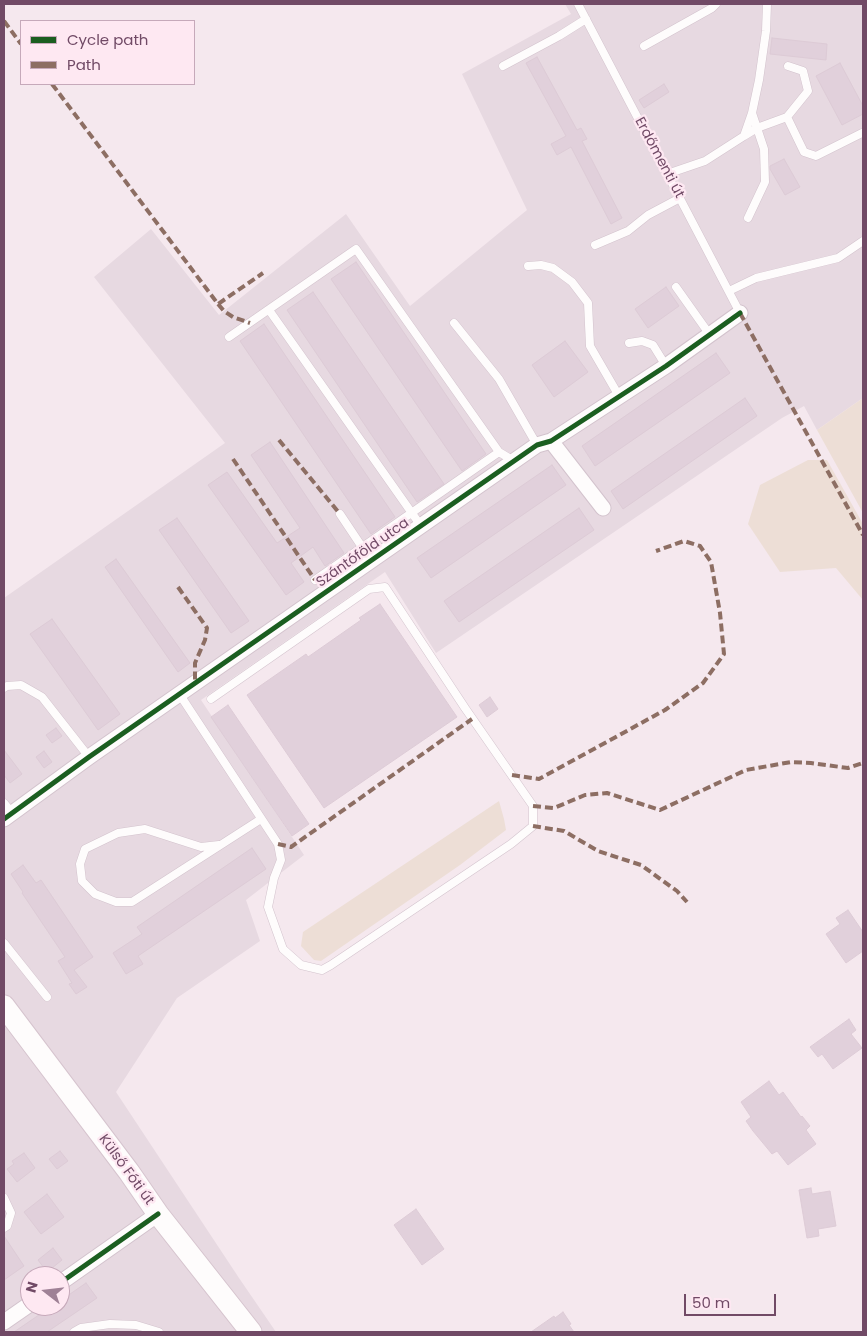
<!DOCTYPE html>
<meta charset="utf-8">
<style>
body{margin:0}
#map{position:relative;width:867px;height:1336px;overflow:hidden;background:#f5e8ee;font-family:Poppins,sans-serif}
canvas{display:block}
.frame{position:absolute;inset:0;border:5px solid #714a66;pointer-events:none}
.legend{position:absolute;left:20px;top:20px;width:175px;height:65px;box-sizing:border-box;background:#fee8f2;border:1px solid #c6a9ba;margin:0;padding:6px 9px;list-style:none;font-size:15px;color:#714a66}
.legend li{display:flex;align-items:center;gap:10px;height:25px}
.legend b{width:25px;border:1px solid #c6a9ba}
.north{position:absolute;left:20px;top:1266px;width:50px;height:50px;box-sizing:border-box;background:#fee8f2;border:1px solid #c6a9ba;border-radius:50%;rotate:286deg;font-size:14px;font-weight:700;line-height:20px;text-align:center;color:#714a66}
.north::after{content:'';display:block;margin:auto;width:18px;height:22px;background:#9f8196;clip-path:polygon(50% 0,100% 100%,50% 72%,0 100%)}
.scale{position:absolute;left:684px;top:1294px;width:92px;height:22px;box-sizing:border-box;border:2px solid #714a66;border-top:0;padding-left:6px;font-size:15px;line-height:18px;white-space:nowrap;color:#714a66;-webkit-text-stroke:4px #fee8f2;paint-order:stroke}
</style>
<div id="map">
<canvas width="867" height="1336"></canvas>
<div class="frame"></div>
<ul class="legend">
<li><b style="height:6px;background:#1b5e20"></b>Cycle path</li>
<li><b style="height:6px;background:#8d6e63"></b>Path</li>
</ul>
<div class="north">N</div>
<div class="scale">50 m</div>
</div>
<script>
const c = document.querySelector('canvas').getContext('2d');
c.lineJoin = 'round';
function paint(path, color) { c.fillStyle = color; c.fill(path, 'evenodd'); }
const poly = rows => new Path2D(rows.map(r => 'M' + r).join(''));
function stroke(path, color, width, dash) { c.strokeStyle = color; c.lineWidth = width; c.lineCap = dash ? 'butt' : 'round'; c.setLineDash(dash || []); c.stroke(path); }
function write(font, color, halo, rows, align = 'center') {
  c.font = font + ' Poppins,sans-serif'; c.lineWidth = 4.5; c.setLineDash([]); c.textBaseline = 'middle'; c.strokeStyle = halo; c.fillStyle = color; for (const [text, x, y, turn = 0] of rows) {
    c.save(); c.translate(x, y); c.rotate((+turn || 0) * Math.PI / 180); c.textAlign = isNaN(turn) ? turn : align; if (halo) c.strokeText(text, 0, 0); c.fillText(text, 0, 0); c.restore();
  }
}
const industrial = poly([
 [565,4,863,4,863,398,817,430,804,406,782,418,436,653,385,572,201,700,304,855,246,900,260,941,177,998,116,1092,239,1278,276,1332,4,1332,4,598,225,443,94,277,151,229,219,315,346,214,410,306,527,210,462,74,571,14],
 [30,1276,60,1276,60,1306,30,1306]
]);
const green = poly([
 [863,398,863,513,817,430],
 [808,460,827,460,863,524,863,600,836,568,780,572,748,524,760,485],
 [499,801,504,819,506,830,460,865,321,961,314,960,301,946,303,932]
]);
const building = poly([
 [772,38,827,44,826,60,770,54,772,38],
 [537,57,577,130,581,128,587,139,582,141,622,218,611,224,571,147,557,155,551,144,566,136,526,63,537,57],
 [840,63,863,106,863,114,842,125,816,76,840,63],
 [664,84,669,92,644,108,639,100,664,84],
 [784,159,800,187,785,195,770,169,770,166,784,159],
 [356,262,486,454,462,471,331,279,356,262],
 [666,287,679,306,648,328,635,309,666,287],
 [313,292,444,484,417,502,287,310,313,292],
 [264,324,395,517,371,534,240,341,264,324],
 [565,341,588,372,554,397,532,365,565,341],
 [716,353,730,373,595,466,582,446,716,353],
 [745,398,757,416,623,509,611,491,745,398],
 [270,442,344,553,325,566,313,547,291,563,304,582,286,595,208,485,227,472,277,543,300,528,251,455,270,442],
 [552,465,566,485,431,578,417,558,552,465],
 [579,508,594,530,459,622,444,601,579,508],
 [177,518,249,621,231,633,159,530,177,518],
 [116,559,190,663,178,672,105,567,116,559],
 [380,604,457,717,324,808,247,695,306,654,308,657,361,620,359,618,380,604],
 [52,619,120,714,98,730,30,634,52,619],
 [490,697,498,709,487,717,479,705,490,697],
 [228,705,309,824,292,836,211,717,228,705],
 [56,728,62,736,52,743,46,735,56,728],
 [4,750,22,774,10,783,4,775,4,750],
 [44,751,52,762,44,768,36,757,44,751],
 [252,848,266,869,138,956,143,964,126,974,113,953,142,934,137,927,252,848],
 [23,865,36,883,41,880,93,957,74,970,87,987,76,994,69,984,72,983,58,961,65,957,22,893,23,892,11,874,23,865],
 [848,910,863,932,863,951,846,963,826,934,840,924,836,918,848,910],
 [849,1019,856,1030,851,1034,862,1048,833,1069,822,1054,818,1057,810,1047,849,1019],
 [769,1081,779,1095,783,1092,801,1117,802,1116,810,1126,806,1130,816,1144,788,1165,777,1151,772,1154,753,1131,746,1121,751,1117,741,1102,769,1081],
 [60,1151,68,1161,57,1169,49,1159,60,1151],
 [24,1153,35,1168,17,1182,7,1169,14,1164,12,1161,24,1153],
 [811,1188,812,1194,830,1191,836,1226,818,1229,819,1236,807,1238,799,1190,811,1188],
 [47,1194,64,1217,41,1234,24,1212,47,1194],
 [416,1209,444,1249,422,1265,394,1225,416,1209],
 [4,1236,24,1266,4,1280,4,1236],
 [53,1248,62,1260,47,1272,38,1260,53,1248],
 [86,1283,97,1298,47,1332,14,1332,52,1306,60,1306,60,1301,86,1283],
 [563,1312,571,1324,569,1325,574,1332,531,1332,554,1316,555,1318,563,1312]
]);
const service = poly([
 [578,4,740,313],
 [644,46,712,8,716,4],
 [503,66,559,36,586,19],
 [787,117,804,152,816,156,862,133],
 [744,136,757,128,787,117,808,91,803,71,788,66],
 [667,174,705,161,744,136,752,113,759,80,766,31,767,4],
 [748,218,765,182,764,149,752,113],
 [595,245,628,231,648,215,680,198],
 [528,266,541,265,553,268,572,282,588,303,590,346,619,396],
 [676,287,710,335],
 [729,291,756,278,838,258,863,241],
 [269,310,421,526],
 [454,323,499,379,537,445],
 [229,337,356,249,499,452,514,461],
 [629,343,642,341,653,345,666,366],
 [340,514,362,547],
 [315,580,499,452],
 [4,688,7,686,21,685,42,697,89,757],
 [180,695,278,844,281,860,274,878,268,907,283,949,301,965,322,970,331,965,511,844,533,826,533,806,465,708,385,587,369,589,211,699],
 [4,803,12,813],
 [219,845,201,847,145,829,118,833,85,849,80,864,82,881,95,894,116,902,132,902,261,819],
 [4,943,47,997],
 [4,1198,11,1213,7,1226,4,1228],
 [74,1332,81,1328,110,1324,136,1325,159,1332]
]);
const minor = poly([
 [551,441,603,508],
 [4,819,89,757,537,445,551,441,666,366,740,313],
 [60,1283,158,1214],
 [4,1322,30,1304]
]);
const secondary = poly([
 [4,1006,129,1172,158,1214,251,1332]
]);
const quiet = poly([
 [4,21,21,44],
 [52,84,218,304,263,273],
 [218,304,224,311,233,317,250,323],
 [740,313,863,535],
 [279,440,340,514],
 [233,459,315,580],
 [178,587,207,628,205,640,195,663,195,684],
 [512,775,539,779,665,710,703,683,724,654,720,613,711,562,700,546,684,541,656,551],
 [533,806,554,808,585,795,607,793,660,810,746,770,791,762,811,763,848,768,863,763],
 [533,826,564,831,598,851,641,865,677,891,687,902],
 [278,844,291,847,472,719]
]);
const cycleway = poly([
 [4,819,89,757,537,445,551,441,666,366,740,313],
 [60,1283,158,1214]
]);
const streetNames = [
 ["Erdőmenti út",659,158,62],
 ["Szántóföld utca",363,553,-35],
 ["Külső Fóti út",126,1170,54]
];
paint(industrial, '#e7d9e1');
paint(green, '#edded6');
paint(building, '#e1d0db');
stroke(building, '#ddcbd6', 1);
stroke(service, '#d3c3cd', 9);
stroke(minor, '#d3c3cd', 17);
stroke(secondary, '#d6c4ce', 23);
stroke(service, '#fefcfc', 8);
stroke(minor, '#fefcfc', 15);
stroke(secondary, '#fefcfc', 21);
stroke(quiet, '#8d6e63', 4, [8, 4]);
stroke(cycleway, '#1b5e20', 5);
write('14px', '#714a66', '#fee8f2', streetNames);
</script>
